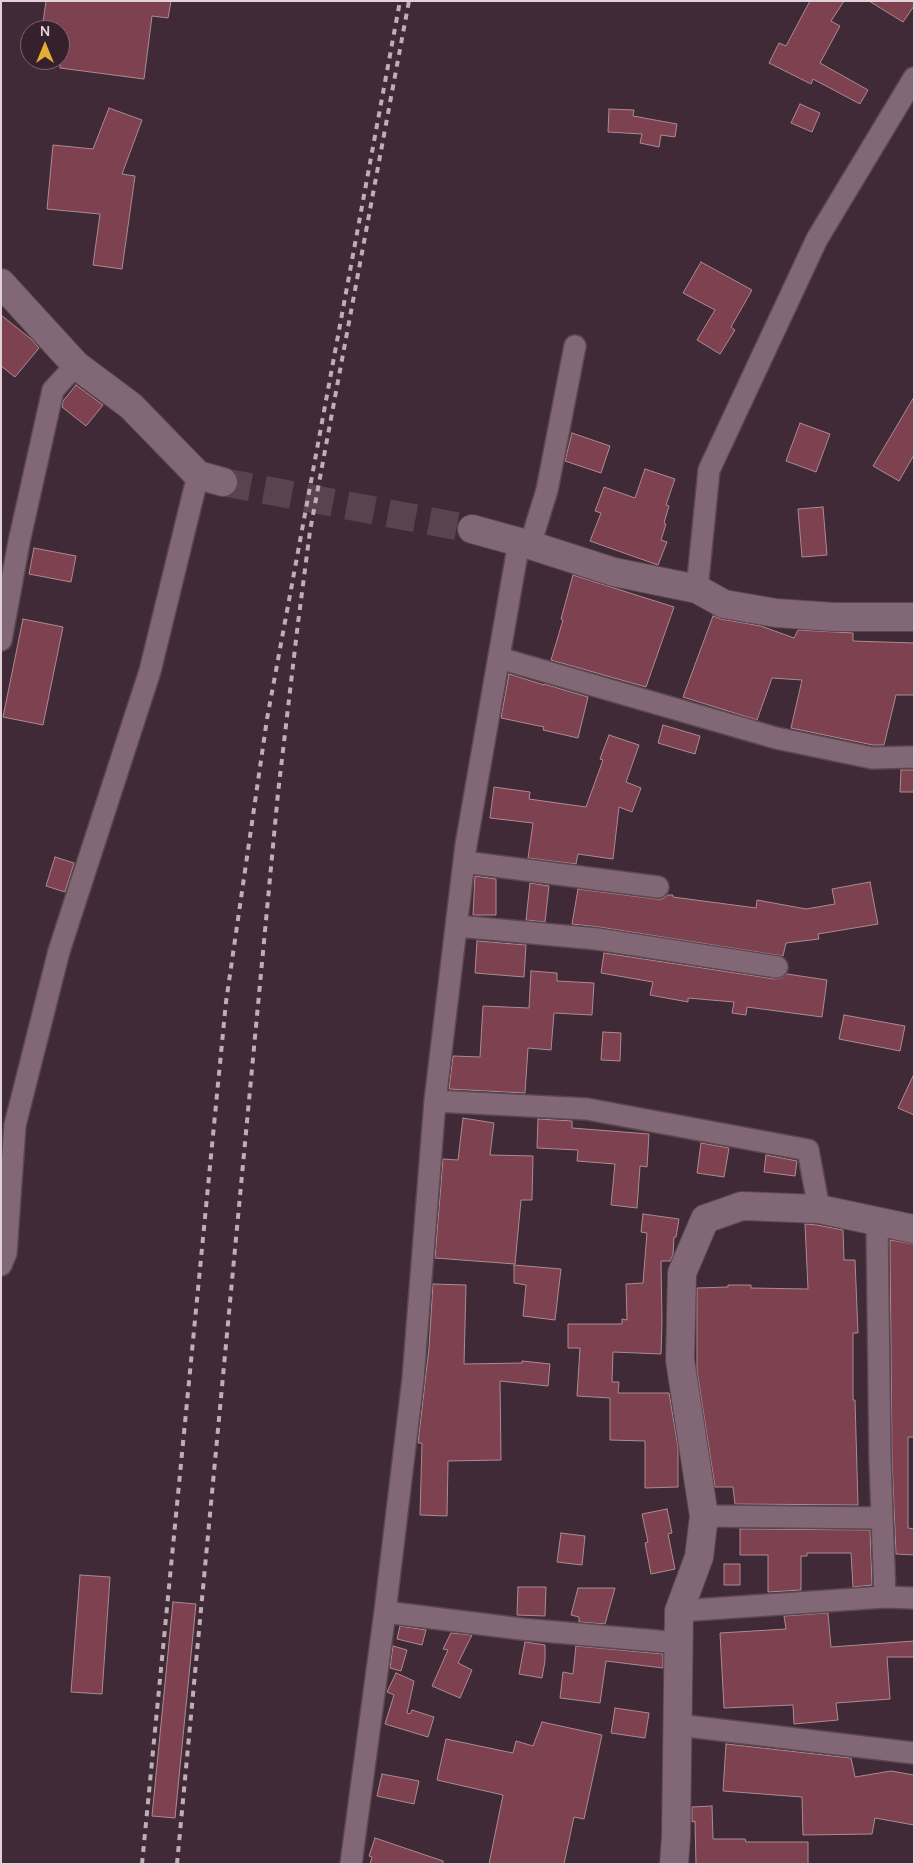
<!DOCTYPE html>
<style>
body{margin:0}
#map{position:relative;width:915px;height:1865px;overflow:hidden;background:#412a37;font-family:Manrope,sans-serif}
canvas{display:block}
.frame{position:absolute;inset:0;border:2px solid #e1d1d9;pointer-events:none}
.north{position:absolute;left:20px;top:20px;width:50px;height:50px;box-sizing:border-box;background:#36202c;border:1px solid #7a6771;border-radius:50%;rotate:0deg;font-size:14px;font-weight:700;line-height:20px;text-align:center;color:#e1d1d9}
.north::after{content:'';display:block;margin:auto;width:18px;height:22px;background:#e2ae34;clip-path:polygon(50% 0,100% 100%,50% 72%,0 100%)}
</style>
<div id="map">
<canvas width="915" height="1865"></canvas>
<div class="frame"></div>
<div class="north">N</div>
</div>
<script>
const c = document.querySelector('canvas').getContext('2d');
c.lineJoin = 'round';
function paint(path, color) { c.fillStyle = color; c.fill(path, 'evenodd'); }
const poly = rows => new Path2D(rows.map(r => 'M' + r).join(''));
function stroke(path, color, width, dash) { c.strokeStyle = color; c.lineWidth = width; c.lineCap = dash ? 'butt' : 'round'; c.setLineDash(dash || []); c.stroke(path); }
const building = poly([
 [46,1,171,1,168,18,152,16,144,79,60,68,60,30,42,30,46,1],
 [810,1,844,1,831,21,840,26,820,63,868,90,860,104,813,79,811,84,769,63,779,43,786,46,810,1],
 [869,1,914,1,914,6,903,22,869,1],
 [800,104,820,113,812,132,791,123,800,104],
 [109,108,142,120,122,174,135,176,122,269,93,265,100,214,47,209,53,145,93,149,109,108],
 [609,109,634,110,633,116,677,124,675,137,661,135,659,147,640,143,642,134,608,132,609,109],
 [701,262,752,290,731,327,735,330,720,354,697,340,715,310,683,293,701,262],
 [1,315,31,339,39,348,15,377,1,366,1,315],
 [76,385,103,405,86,426,62,407,63,401,76,385],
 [914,397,914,455,899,481,873,466,914,397],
 [800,423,830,434,816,472,786,461,800,423],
 [572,433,610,446,601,473,565,461,572,433],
 [645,469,675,479,666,505,669,506,664,523,666,524,661,540,667,542,658,565,590,541,601,513,595,511,604,487,635,498,645,469],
 [823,507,827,555,802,557,798,509,823,507],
 [34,548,76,556,71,582,29,574,34,548],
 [573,575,674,607,646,687,551,660,563,620,561,619,573,575],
 [713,616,721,619,761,626,794,638,798,630,853,633,853,641,914,643,914,695,896,695,884,745,873,745,791,728,802,680,772,678,757,720,683,697,713,616],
 [23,619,63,627,43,725,3,717,23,619],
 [509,674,544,685,544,684,588,697,578,738,543,730,544,727,501,718,509,674],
 [663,725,700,736,695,754,658,743,663,725],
 [609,735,639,745,626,782,641,788,632,812,619,807,613,859,578,854,576,864,528,858,533,823,490,818,494,787,530,792,529,799,586,807,603,760,600,759,609,735],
 [901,770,914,770,914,792,900,792,901,770],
 [55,857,74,863,65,892,46,886,55,857],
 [475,876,496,879,496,915,473,915,475,876],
 [870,882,878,924,818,934,819,939,786,943,783,956,599,927,572,924,578,889,656,899,662,899,668,895,673,895,673,897,756,908,757,900,806,909,835,904,832,889,870,882],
 [530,883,549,886,545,922,526,920,530,883],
 [477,941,526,945,524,977,475,973,477,941],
 [604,953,775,979,782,978,787,974,827,980,822,1017,747,1007,746,1015,732,1013,734,1002,688,998,688,1002,650,995,653,982,601,973,604,953],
 [531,971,557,973,557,981,594,983,592,1015,554,1013,551,1050,528,1048,525,1093,449,1089,453,1056,480,1057,483,1006,529,1008,531,971],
 [844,1015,905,1026,900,1051,839,1039,844,1015],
 [603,1032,621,1033,620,1061,601,1060,603,1032],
 [914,1074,914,1115,898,1108,914,1074],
 [463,1118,494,1123,490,1155,533,1156,532,1200,521,1200,515,1264,435,1258,443,1159,458,1160,463,1118],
 [538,1119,572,1121,572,1128,649,1134,647,1167,640,1166,637,1208,611,1205,615,1164,577,1161,578,1150,537,1148,538,1119],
 [701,1143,729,1148,724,1177,697,1173,701,1143],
 [766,1155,797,1161,795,1176,764,1172,766,1155],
 [643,1214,679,1219,676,1237,674,1237,673,1255,670,1261,661,1261,662,1321,661,1354,613,1352,612,1382,619,1382,618,1393,669,1393,678,1447,678,1487,645,1488,645,1441,610,1440,610,1398,577,1396,580,1348,568,1348,568,1324,622,1324,622,1319,627,1320,626,1284,643,1283,647,1233,641,1232,643,1214],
 [805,1224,817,1225,843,1230,844,1260,855,1260,858,1333,853,1333,853,1400,855,1400,858,1505,735,1504,733,1487,715,1487,697,1371,697,1288,728,1287,728,1285,751,1285,751,1288,808,1289,805,1224],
 [890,1240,914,1244,914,1437,908,1437,908,1528,914,1529,914,1555,896,1554,892,1459,890,1240],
 [514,1265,561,1269,555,1320,523,1316,526,1285,514,1283,514,1265],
 [433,1284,466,1285,464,1364,522,1363,522,1361,550,1364,548,1386,500,1381,501,1460,448,1461,447,1516,420,1515,422,1443,418,1443,429,1348,433,1284],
 [667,1509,672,1533,668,1534,675,1569,651,1574,645,1543,648,1542,642,1514,667,1509],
 [740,1529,870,1530,872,1585,853,1587,851,1553,807,1553,807,1556,801,1556,801,1590,768,1592,768,1555,740,1555,740,1529],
 [561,1533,585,1536,582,1565,557,1562,561,1533],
 [724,1564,740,1564,740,1585,724,1585,724,1564],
 [80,1575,110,1577,102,1694,71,1692,80,1575],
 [518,1587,546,1587,545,1616,517,1615,518,1587],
 [578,1588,615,1588,605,1624,579,1622,579,1617,571,1615,578,1588],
 [173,1602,196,1604,175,1818,152,1816,173,1602],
 [828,1613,831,1647,914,1641,914,1657,887,1657,890,1699,836,1703,838,1720,794,1724,793,1705,724,1708,720,1633,786,1629,784,1616,828,1613],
 [400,1626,426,1630,422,1645,397,1639,400,1626],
 [451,1633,472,1635,458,1663,472,1670,460,1698,432,1686,448,1650,443,1649,451,1633],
 [525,1642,545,1645,545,1661,542,1678,519,1674,525,1642],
 [393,1646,407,1650,401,1671,390,1668,393,1646],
 [576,1646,663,1654,663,1668,606,1661,600,1703,560,1698,563,1672,573,1674,576,1646],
 [396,1673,414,1681,407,1713,410,1714,412,1710,434,1717,428,1737,385,1724,394,1695,387,1692,396,1673],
 [615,1708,649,1713,645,1738,611,1733,615,1708],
 [542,1722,602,1735,584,1819,574,1817,564,1864,489,1864,503,1795,437,1780,446,1739,513,1753,516,1741,533,1746,542,1722],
 [726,1744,851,1758,855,1777,891,1771,914,1775,914,1825,875,1818,872,1834,803,1835,802,1797,723,1791,726,1744],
 [382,1774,419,1781,414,1804,377,1796,382,1774],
 [712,1806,713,1839,745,1839,746,1842,808,1842,808,1864,696,1864,695,1821,692,1822,692,1807,712,1806],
 [375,1838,443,1861,443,1864,370,1864,372,1857,369,1856,375,1838]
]);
const secondaryTunnel = poly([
 [223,482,472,529]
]);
const street = poly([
 [530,545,547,490,575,346],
 [697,589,709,470,817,239,914,78],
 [1,640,19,542,53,390,76,365],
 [499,658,776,738,872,758,914,757],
 [464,862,658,887],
 [457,926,597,939,777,967],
 [435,1101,587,1109,808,1150,819,1209],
 [877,1222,880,1459,885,1597],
 [1,1265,6,1253,15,1125,59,951,150,671,198,475],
 [704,1516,882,1518],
 [679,1611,885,1597,914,1598],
 [385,1612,521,1629,679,1643],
 [678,1725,914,1753],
 [351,1864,385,1612,413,1379,435,1101,466,845,519,542]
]);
const secondary = poly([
 [1,283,76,365,131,406,198,475,223,482],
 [472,529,530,545,614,572,697,589,724,604,776,613,834,617,914,617],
 [674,1864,676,1837,679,1611,699,1557,704,1516,680,1360,682,1273,705,1219,742,1206,819,1209,914,1229]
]);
const rail = poly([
 [142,1864,226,1002,267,719,400,1],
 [177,1864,278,793,298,623,310,531,409,1]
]);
paint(building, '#7e4150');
stroke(building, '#ab8b91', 1);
stroke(secondaryTunnel, '#59434f', 28, [28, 14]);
stroke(street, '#5b4752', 24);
stroke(secondary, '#5b4752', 30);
stroke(street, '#826876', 21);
stroke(secondary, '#826876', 28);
stroke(rail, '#c0aeb7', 4, [6, 6]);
</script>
